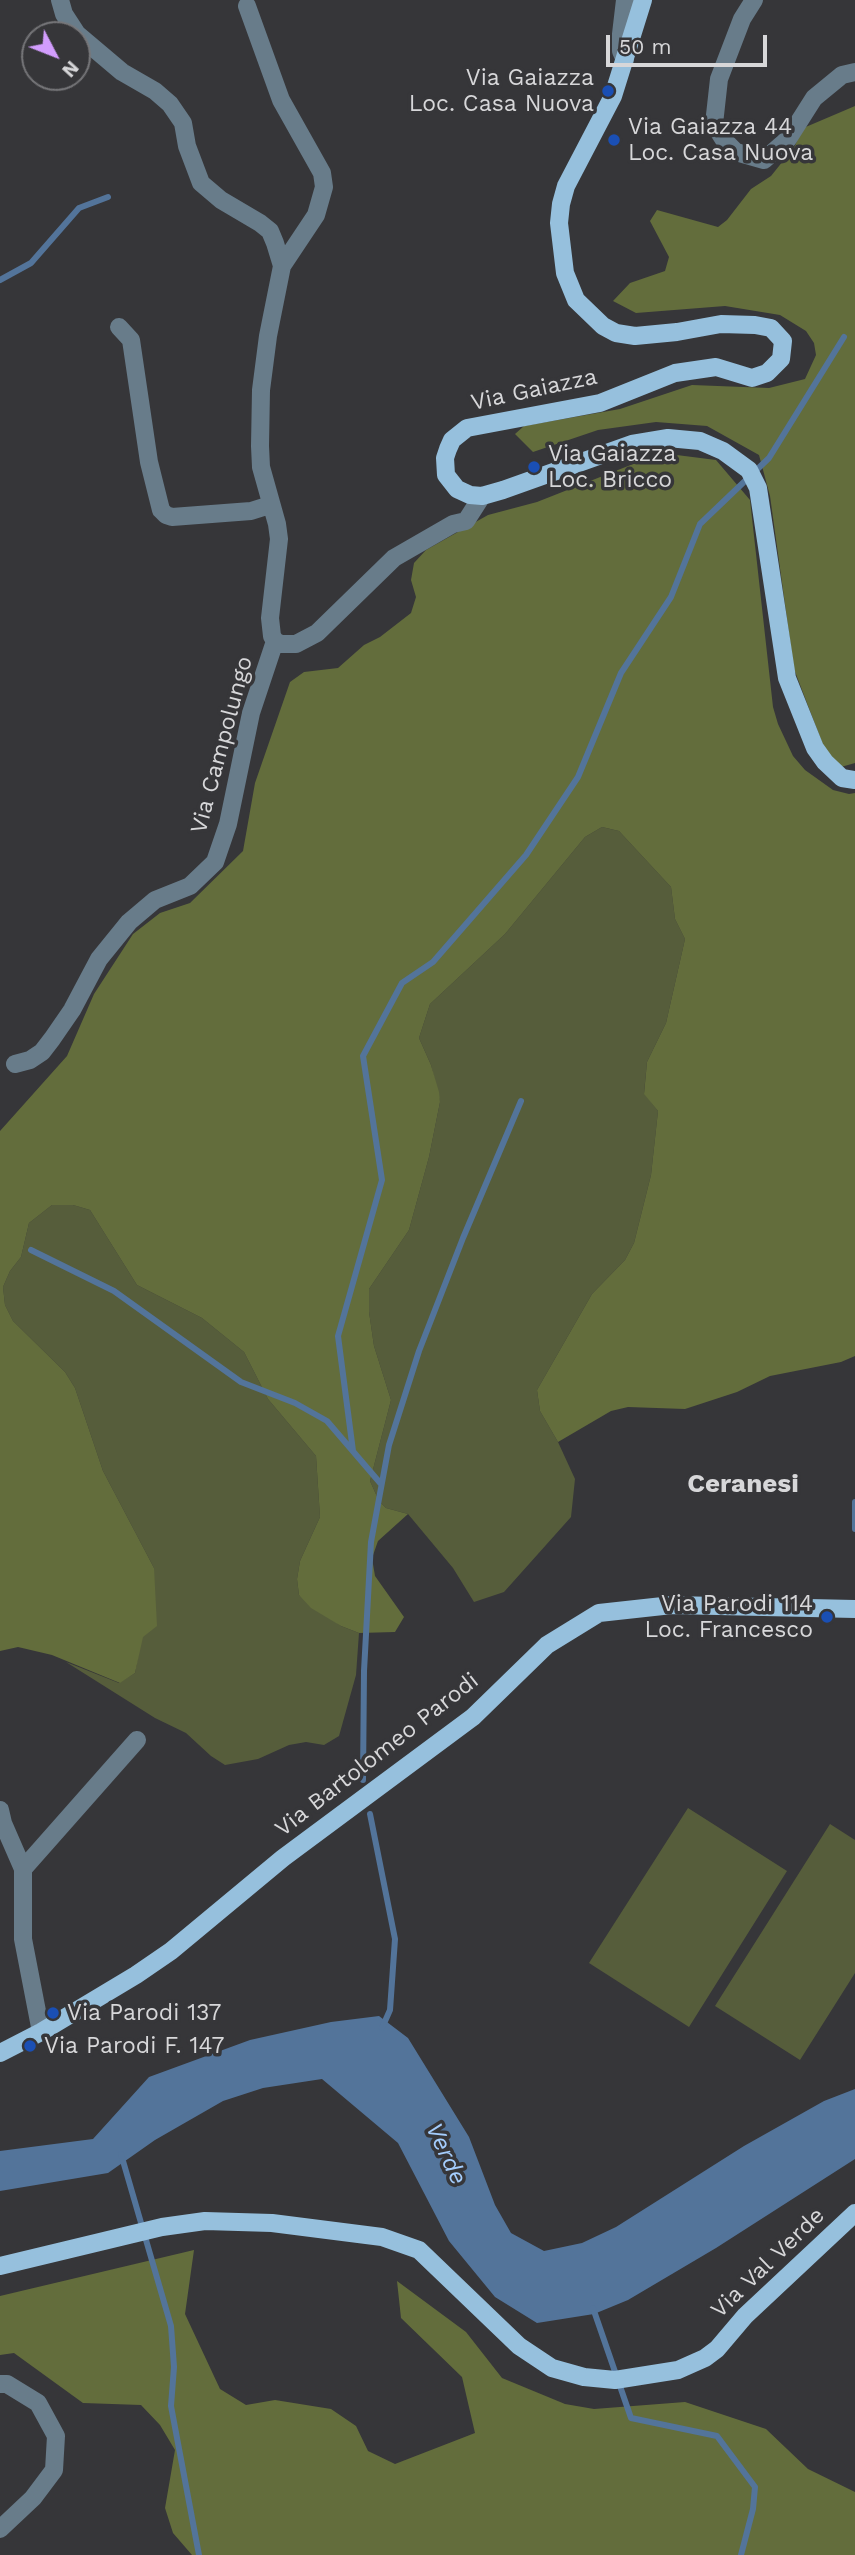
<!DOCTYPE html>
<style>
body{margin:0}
#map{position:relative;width:855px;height:2555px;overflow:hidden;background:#363639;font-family:"Work Sans",sans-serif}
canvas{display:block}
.north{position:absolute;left:21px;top:21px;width:70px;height:70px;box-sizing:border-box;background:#363639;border:2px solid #767679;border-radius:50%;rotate:132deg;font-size:19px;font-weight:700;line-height:28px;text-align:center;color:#d7d7d9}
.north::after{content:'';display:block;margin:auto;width:24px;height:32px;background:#d29dfd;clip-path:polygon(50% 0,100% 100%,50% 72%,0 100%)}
.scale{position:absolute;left:606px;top:35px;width:161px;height:32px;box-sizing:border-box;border:4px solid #d7d7d9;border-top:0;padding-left:9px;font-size:21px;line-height:24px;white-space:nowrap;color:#d7d7d9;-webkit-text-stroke:5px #363639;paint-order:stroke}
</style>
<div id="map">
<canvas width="855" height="2555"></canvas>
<div class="north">N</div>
<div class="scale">50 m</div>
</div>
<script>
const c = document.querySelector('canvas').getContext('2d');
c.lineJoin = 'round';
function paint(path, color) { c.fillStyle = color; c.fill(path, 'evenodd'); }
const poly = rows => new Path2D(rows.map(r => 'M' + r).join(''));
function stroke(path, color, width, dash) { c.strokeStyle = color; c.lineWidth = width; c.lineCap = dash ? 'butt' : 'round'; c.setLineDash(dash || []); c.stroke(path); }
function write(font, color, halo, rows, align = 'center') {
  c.font = font + ' "Work Sans",sans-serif'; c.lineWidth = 7; c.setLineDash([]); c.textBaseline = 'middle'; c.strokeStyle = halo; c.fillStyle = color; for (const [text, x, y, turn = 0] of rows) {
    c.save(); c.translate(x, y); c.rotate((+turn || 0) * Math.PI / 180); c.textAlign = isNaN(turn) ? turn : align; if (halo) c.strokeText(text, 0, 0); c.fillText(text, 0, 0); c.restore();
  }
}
const green = poly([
 [602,827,619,831,671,887,675,919,685,939,666,1023,647,1062,644,1093,658,1111,651,1175,634,1243,625,1260,592,1294,537,1390,540,1411,558,1442,575,1479,571,1517,504,1592,474,1602,453,1568,408,1514,386,1508,379,1501,370,1481,391,1400,374,1346,369,1312,369,1289,409,1230,429,1157,440,1102,431,1065,419,1038,430,1004,505,934,585,837],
 [52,1205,73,1205,90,1210,137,1285,202,1318,244,1352,268,1399,316,1456,320,1517,300,1561,297,1579,299,1595,341,1626,359,1633,356,1675,339,1736,324,1745,306,1742,289,1745,258,1759,225,1765,211,1756,186,1733,155,1718,66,1662,119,1683,135,1673,154,1568,103,1471,75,1388,65,1372,13,1321,5,1305,3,1287,10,1271,21,1257,29,1223],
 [688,1808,787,1871,689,2027,589,1963],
 [830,1824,855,1840,855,1973,800,2060,715,2006]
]);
const forest = poly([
 [855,106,855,763,841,767,828,758,794,669,770,496,759,455,707,426,656,422,598,430,533,452,515,434,524,426,620,409,692,385,769,388,805,379,816,355,814,343,806,331,780,315,725,306,636,313,613,301,630,283,665,271,669,257,650,221,657,210,718,227,727,220,751,189,771,176,795,146,801,129],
 [661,453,716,460,750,500,773,707,778,724,793,756,805,770,833,790,849,794,855,793,855,1356,841,1362,770,1376,737,1392,685,1409,628,1407,611,1411,558,1442,540,1411,537,1390,592,1294,625,1260,634,1243,651,1175,658,1111,644,1094,647,1062,666,1023,685,939,675,919,671,887,619,831,602,827,585,837,505,934,430,1004,419,1038,431,1065,439,1092,440,1102,429,1157,409,1230,369,1289,369,1312,374,1346,391,1400,370,1481,379,1501,386,1508,408,1514,378,1541,372,1558,375,1576,404,1617,395,1632,359,1633,341,1626,311,1608,299,1595,297,1579,300,1561,320,1517,316,1456,268,1399,244,1352,202,1318,137,1285,90,1210,73,1205,52,1205,29,1223,21,1257,10,1271,3,1287,5,1305,13,1321,65,1372,75,1388,103,1471,154,1568,157,1626,143,1637,135,1673,120,1683,52,1655,18,1647,0,1651,0,1131,67,1056,94,994,133,934,160,913,190,903,243,851,255,783,290,682,304,672,338,668,364,645,380,637,411,613,416,597,411,580,414,563,426,550,488,515,537,502],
 [194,2250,185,2314,220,2389,246,2405,275,2400,331,2409,356,2426,368,2451,395,2464,475,2433,462,2377,401,2318,397,2281,466,2332,502,2378,565,2404,594,2409,685,2402,766,2429,808,2469,855,2492,855,2555,192,2555,173,2533,165,2508,175,2450,160,2425,141,2405,83,2403,14,2353,0,2355,0,2296]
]);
const water = poly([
 [379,2016,408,2038,469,2137,495,2205,511,2233,544,2251,582,2243,616,2227,744,2146,824,2101,855,2089,855,2159,716,2248,628,2300,594,2314,537,2323,495,2297,449,2241,398,2143,322,2079,263,2088,223,2101,155,2140,108,2173,0,2191,0,2151,93,2139,149,2077,250,2040,331,2022]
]);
const stream = poly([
 [0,280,31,263,79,208,108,197],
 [31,1250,114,1291,241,1382,295,1403,327,1421,381,1484],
 [353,1451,338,1336,382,1180,363,1056,402,983,433,962,526,855,578,777,621,673,671,597,700,524,769,458,844,337],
 [855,1502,855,1529],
 [363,1780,364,1671,371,1542,389,1445,419,1351,463,1238,521,1101],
 [370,1814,395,1939,390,2010,382,2028],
 [121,2154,171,2326,174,2367,171,2406,199,2555],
 [593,2308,631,2418,717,2436,755,2487,753,2509,741,2555]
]);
const minor = poly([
 [60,0,64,14,77,34,122,72,155,91,170,104,183,123,187,146,201,183,221,200,260,223,270,231,275,243,282,266,268,336,261,390,260,446,261,467,277,524,279,539,270,618,272,636,275,641,281,644,296,644,317,633,394,558,453,524,466,521,482,496],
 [625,0,621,34,621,51,625,60],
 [754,0,742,19,719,79,714,124,724,140,736,152,764,160,788,139,814,98,842,75,855,72],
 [247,6,281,100,322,173,324,187,316,215,282,266],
 [119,327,131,340,149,462,161,510,166,515,172,517,251,511,270,505],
 [15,1064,30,1060,42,1052,52,1039,72,1010,99,959,129,922,155,900,190,886,215,862,228,824,251,713,275,641],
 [0,1810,3,1823,23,1869,23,1939,41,2032],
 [23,1869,137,1740],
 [0,2384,7,2384,38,2403,56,2436,54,2470,33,2498,0,2529]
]);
const major = poly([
 [643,0,613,96,566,186,561,204,559,223,565,273,576,300,603,326,616,333,635,336,677,332,721,324,755,325,771,328,783,341,781,359,767,373,752,378,716,367,675,373,600,403,467,428,452,440,448,449,445,458,446,475,457,489,470,495,482,496,503,490,632,444,668,438,700,441,723,451,749,470,758,488,787,678,815,748,825,762,842,778,855,780],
 [0,2053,41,2032,136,1975,171,1951,283,1858,473,1717,547,1645,599,1613,672,1605,855,1609],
 [0,2266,162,2227,205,2221,272,2223,382,2237,419,2250,519,2346,552,2368,584,2377,615,2380,678,2370,705,2358,717,2349,745,2316,855,2213]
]);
const markers = [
 [608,91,7,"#1a4fb4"],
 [614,140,7,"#1a4fb4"],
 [534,467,7,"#1a4fb4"],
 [827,1617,7,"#1a4fb4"],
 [53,2013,7,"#1a4fb4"],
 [30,2046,7,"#1a4fb4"]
];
const poiNames = [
 ["Via Gaiazza",594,78,"right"],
 ["Loc. Casa Nuova",594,104,"right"],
 ["Via Gaiazza 44",628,127],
 ["Loc. Casa Nuova",628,153],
 ["Via Gaiazza",548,454],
 ["Loc. Bricco",548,480],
 ["Via Parodi 114",813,1604,"right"],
 ["Loc. Francesco",813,1630,"right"],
 ["Via Parodi 137",67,2013],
 ["Via Parodi F. 147",44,2046]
];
const streetNames = [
 ["Via Gaiazza",534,390,-12],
 ["Via Campolungo",222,745,-75],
 ["Via Bartolomeo Parodi",377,1755,-38],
 ["Via Val Verde",768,2263,-44]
];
const waterNames = [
 ["Verde",446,2154,65]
];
const quarterNames = [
 ["Ceranesi",743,1484]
];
paint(green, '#565d3b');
paint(forest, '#636d3c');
paint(water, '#53749a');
stroke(stream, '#53749a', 6);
stroke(minor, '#687c8a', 18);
stroke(major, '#96c0dd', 18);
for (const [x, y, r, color] of markers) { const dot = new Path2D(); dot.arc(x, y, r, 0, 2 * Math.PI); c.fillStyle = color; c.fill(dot); stroke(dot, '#363639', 2.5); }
write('23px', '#d7d7d9', '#363639', poiNames, 'left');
write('23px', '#d7d7d9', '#363639', streetNames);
write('italic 24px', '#a4cdfd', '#363639', waterNames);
write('bold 26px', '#d7d7d9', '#363639', quarterNames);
</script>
